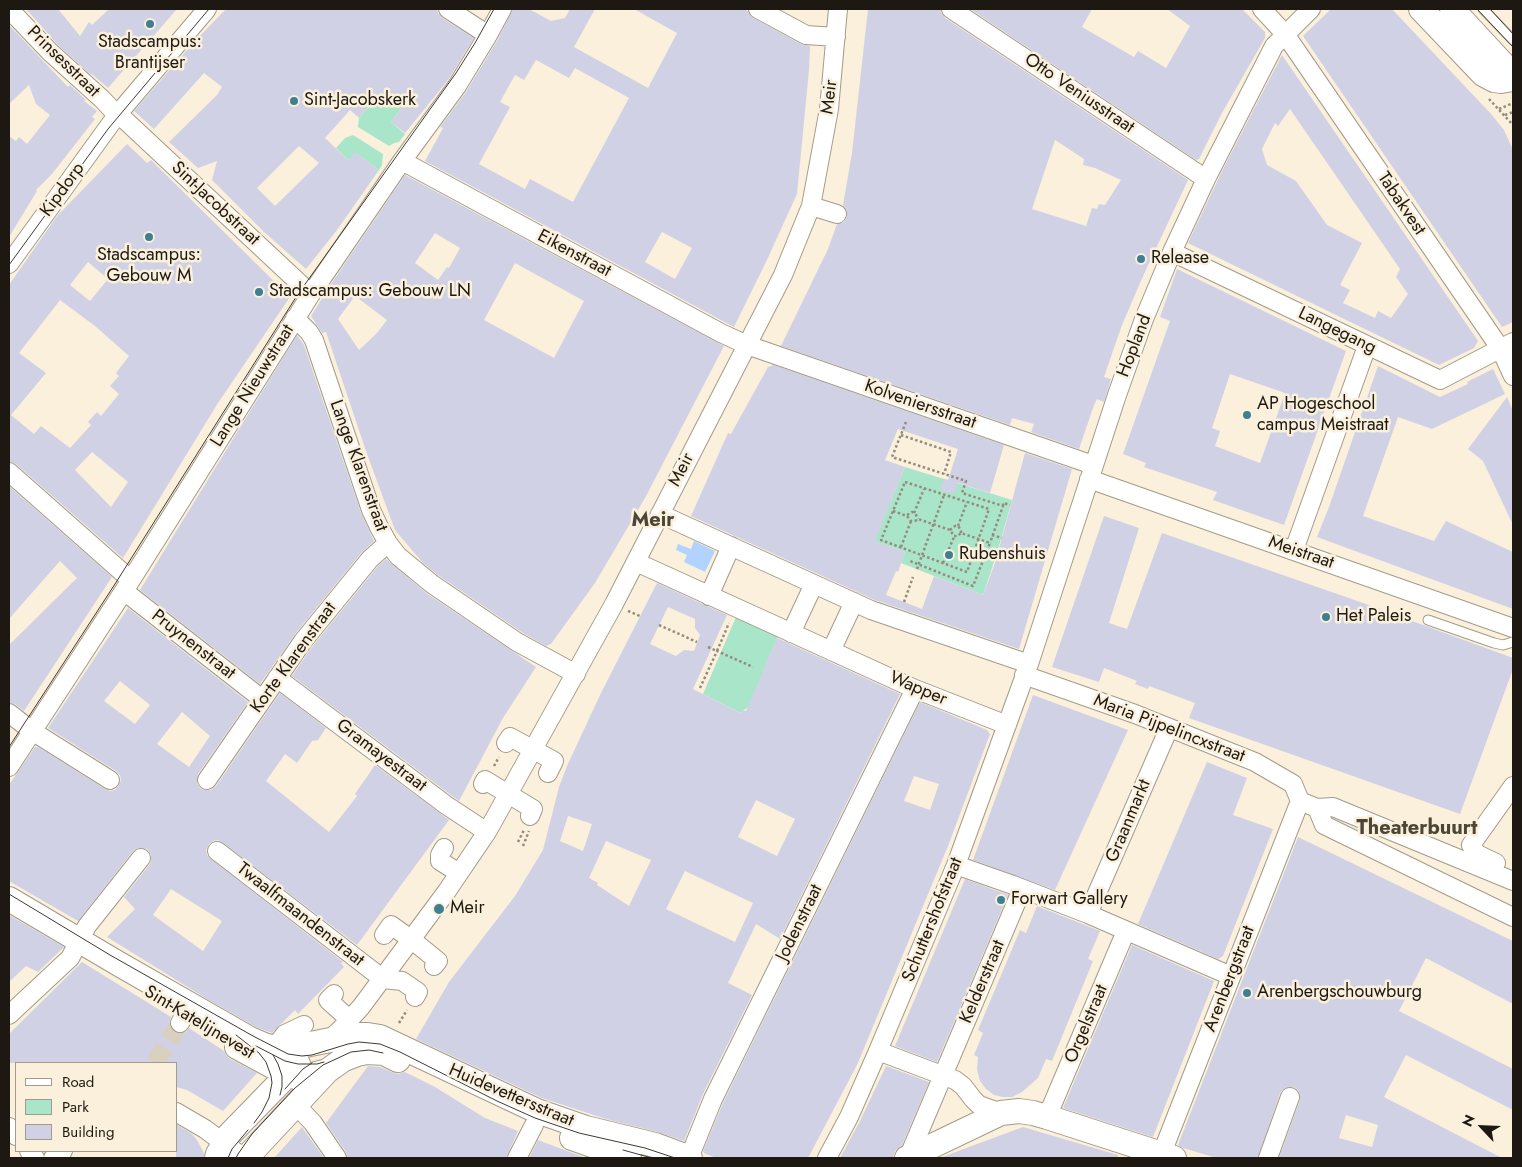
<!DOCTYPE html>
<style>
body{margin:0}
#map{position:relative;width:1522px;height:1167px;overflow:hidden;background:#faf0dc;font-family:Jost,sans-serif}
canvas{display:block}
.frame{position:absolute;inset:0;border:10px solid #1d1912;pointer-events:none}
.legend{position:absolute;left:15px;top:1062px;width:162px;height:90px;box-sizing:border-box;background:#faf0dc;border:1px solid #a29a8b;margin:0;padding:6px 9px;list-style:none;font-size:15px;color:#1d1912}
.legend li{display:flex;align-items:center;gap:10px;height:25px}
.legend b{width:25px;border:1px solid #a29a8b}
.north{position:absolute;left:1457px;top:1102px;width:50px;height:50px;-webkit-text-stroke:4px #faf0dc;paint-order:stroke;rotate:295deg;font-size:14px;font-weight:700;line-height:20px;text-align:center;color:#1d1912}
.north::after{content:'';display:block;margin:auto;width:18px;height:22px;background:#1d1912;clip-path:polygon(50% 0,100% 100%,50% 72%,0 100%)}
</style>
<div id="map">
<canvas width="1522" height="1167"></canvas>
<div class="frame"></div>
<ul class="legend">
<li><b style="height:6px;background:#fff"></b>Road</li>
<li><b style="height:14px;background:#a9e5c8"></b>Park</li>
<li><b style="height:14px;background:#d1d1e5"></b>Building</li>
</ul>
<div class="north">N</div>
</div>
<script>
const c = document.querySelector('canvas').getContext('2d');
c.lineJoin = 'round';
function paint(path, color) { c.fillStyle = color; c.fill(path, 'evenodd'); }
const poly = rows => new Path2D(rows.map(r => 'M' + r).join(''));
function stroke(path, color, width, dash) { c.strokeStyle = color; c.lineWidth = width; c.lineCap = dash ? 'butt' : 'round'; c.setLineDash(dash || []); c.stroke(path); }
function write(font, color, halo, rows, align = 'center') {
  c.font = font + ' Jost,sans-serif'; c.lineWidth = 5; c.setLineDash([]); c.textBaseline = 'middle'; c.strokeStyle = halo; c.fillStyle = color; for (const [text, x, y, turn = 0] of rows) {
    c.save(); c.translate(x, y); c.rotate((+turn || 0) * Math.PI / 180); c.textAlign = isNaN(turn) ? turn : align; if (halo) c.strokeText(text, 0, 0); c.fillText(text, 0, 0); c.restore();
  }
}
const green = poly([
 [382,92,401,109,391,122,405,134,399,142,394,143,389,146,358,127,359,118],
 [353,135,383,154,382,165,379,170,356,153,350,162,336,148,345,138],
 [905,467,1012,500,997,553,983,595,901,563,905,552,886,545,873,544],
 [736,617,778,636,748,708,743,710,741,713,703,694]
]);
const water = poly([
 [694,541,715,551,705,572,684,562,687,555,676,550,678,544,691,549]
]);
const building = poly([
 [26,9,58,9,80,36,89,22,92,25,109,9,177,9,108,88,92,74,91,75,59,46],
 [226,9,437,9,438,13,442,18,474,38,448,80,405,133,391,122,401,109,382,92,359,118,350,110,325,138,348,160,355,152,379,170,337,230,306,269,264,232,212,180,217,161,198,168,169,142,217,95,222,87,204,73,154,129,134,111,194,42],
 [299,146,319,163,275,206,257,188],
 [513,9,529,9,551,21,565,18,570,9,595,9,574,47,648,88,677,33,634,9,743,9,748,11,753,18,801,44,810,46,809,70,797,194,766,262,734,327,425,161,443,128,440,127,466,92,497,41],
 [536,60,569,78,575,68,629,98,573,202,530,179,525,189,479,164,510,107,500,102,515,75,524,80],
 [662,232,692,248,675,279,645,262],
 [868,9,940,9,942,14,945,18,1188,180,1144,274,1122,325,1104,377,1111,379,1104,402,1097,399,1094,405,1079,449,1031,432,1034,424,1012,418,1010,425,781,346,828,249,837,224,844,222,847,217,847,211,843,205,852,153],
 [1055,140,1084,159,1083,165,1095,168,1121,180,1105,205,1099,204,1097,209,1092,208,1086,226,1032,209],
 [970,9,1092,9,1082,27,1134,57,1138,51,1166,68,1190,26,1167,9,1242,9,1265,32,1265,38,1222,113,1199,159,1196,160],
 [1331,9,1392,9,1491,114,1504,130,1513,150,1513,322,1502,327,1303,36],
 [9,25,68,87,70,85,86,100,84,101,97,111,92,117,95,119,52,174,36,190,37,191,9,237,9,136,16,141,19,137,27,144,50,115,36,104,29,85,9,104],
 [1282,55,1478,341,1474,348,1439,365,1188,243,1222,171],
 [1290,109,1400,269,1396,277,1408,294,1391,318,1378,311,1375,318,1343,303,1350,290,1340,285,1362,243,1327,225,1296,181,1267,165,1262,149,1275,123,1278,126],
 [127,144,147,163,151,160,290,297,218,403,123,558,16,464,9,462,9,285,57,216],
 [88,262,108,279,90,301,70,285],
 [60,300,95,326,129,356,116,373,119,376,110,386,119,394,101,416,97,412,88,422,91,425,70,448,41,426,34,434,11,415,46,373,19,353],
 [92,452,128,482,111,507,75,470],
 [405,175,724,346,645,498,595,583,551,644,546,646,523,633,438,575,423,563,395,530,367,454,326,332,322,333,311,316,335,278],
 [435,233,460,248,449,268,447,267,438,280,415,263],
 [515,263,584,301,554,358,484,320],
 [355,296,387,320,377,333,359,350,338,319],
 [1177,269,1346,351,1284,525,1213,500,1217,492,1144,467,1146,463,1123,454,1170,321,1160,317],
 [1230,374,1285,393,1260,463,1215,446,1220,431,1212,428],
 [297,335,304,345,361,513,374,541,362,552,295,634,260,684,140,590],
 [774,365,1004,445,990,493,958,483,954,494,940,490,944,479,948,480,958,449,898,429,885,460,905,467,875,541,905,552,898,572,896,571,886,595,922,609,934,576,983,595,995,563,1025,453,1072,469,1019,649,875,600,691,516,728,433,731,434,768,367],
 [1378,366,1440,397,1468,384,1467,382,1493,369,1505,394,1432,429,1398,417,1363,516,1434,541,1446,521,1513,552,1513,609,1317,537,1329,507],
 [1507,397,1513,411,1513,525,1483,461,1468,449],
 [9,486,112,577,24,711,15,704,9,703,9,645,77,578,60,561,9,619],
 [1104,516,1139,528,1109,623,1127,629,1162,533,1366,604,1513,658,1513,669,1460,814,1189,718,1195,703,1149,686,1148,689,1135,684,1137,681,1104,668,1099,682,1052,667],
 [386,559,426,593,536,667,503,718,459,801,292,676,312,647,378,566],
 [657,583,727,615,693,689,741,713,743,710,746,711,777,638,900,694,780,939,756,924,728,983,752,995,703,1094,684,1141,658,1132,606,1119,542,1098,416,1039,449,982,515,896,543,850,559,787,567,766,600,695],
 [668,607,695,619,695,628,700,635,694,651,684,650,676,656,650,644],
 [756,800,795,819,777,856,738,837],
 [568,816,592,824,583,851,560,841],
 [606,841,651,860,629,906,597,885,598,883,589,878],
 [685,871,753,903,735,942,666,909],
 [128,608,248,702,198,774,197,779,197,784,201,789,206,790,211,790,216,786,280,693,326,728,318,740,312,741,297,763,285,754,266,781,329,832,357,796,355,794,375,765,449,820,357,945,223,843,218,840,213,841,209,844,206,850,207,855,211,859,343,962,341,963,344,967,298,1014,295,1010,272,1033,256,1027,207,999,107,937,135,909,124,897,150,864,151,860,151,855,147,849,143,848,138,848,133,851,78,921,9,881,9,785,35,747,38,747,105,789,110,791,115,790,119,785,121,780,120,775,116,771,48,728],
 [120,681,150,705,135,724,104,701],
 [182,712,210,736,189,767,157,744],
 [171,889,222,921,203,951,153,915],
 [1033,695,1128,730,1055,890,973,860],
 [920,702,987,730,990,734,948,846,857,1065,808,1158,716,1158,704,1153,703,1151,723,1103],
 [914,776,939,784,930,810,904,801],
 [1207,762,1247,778,1233,815,1273,829,1223,956,1218,959,1138,924],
 [1298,837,1513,941,1513,1004,1426,958,1399,1011,1513,1069,1513,1110,1406,1055,1384,1097,1502,1158,1279,1158,1300,1100,1300,1095,1298,1090,1294,1087,1289,1087,1284,1089,1280,1093,1258,1158,1217,1158,1183,1148,1178,1145],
 [1346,1115,1378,1125,1372,1147,1339,1138],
 [965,879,1008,895,937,1062,895,1046],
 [1037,906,1100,931,1088,959,1093,961,1052,1061,1046,1059,1038,1078,1022,1092,1012,1097,1003,1097,994,1095,986,1089,980,1081,977,1069,978,1057,974,1055,983,1033,978,1030,1020,930,1026,933],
 [9,915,64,947,38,972,26,966,9,982],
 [1132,945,1214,981,1153,1137,1063,1108],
 [82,962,171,1017,169,1024,171,1029,174,1032,181,1034,186,1032,189,1028,224,1051,226,1055,230,1059,257,1073,223,1111,187,1090,176,1087,176,1063,9,1063,9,1034],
 [368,1066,380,1067,392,1072,398,1074,404,1072,409,1074,435,1087,485,1118,518,1131,506,1158,347,1158,346,1152,326,1123],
 [886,1066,929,1082,902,1145,895,1151,893,1158,840,1158,860,1121],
 [176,1124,192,1134,197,1140,204,1153,204,1158,176,1158],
 [302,1127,324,1158,274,1158],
 [1023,1127,1118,1155,1117,1158,941,1158,942,1157],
 [538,1140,583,1157,583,1158,529,1158]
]);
const streetTunnel = poly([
 [155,1063,180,1023]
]);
const path = poly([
 [1489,99,1513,125],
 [1499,109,1513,103],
 [1505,115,1513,112],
 [906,422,892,457,966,481,962,493,1003,506,990,543],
 [901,435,951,452,944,474],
 [905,482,989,509,967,572,881,540,905,482],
 [1003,506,1003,503,1010,505],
 [893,511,907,516,911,521,915,521,918,519,950,530,954,536,958,536,961,533,990,543,973,586,910,561],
 [914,513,924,489],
 [907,515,912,512,914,513,916,515,918,519],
 [958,526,967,502],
 [950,530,955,526,958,526,961,530,961,533],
 [992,535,1002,538],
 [901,547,911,521],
 [943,563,954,537],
 [917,569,944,495],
 [904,602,913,577],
 [628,611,640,616],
 [659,625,697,642],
 [708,647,717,651,729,623],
 [700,688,717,651,753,667],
 [494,766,499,757],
 [518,842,524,830],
 [523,846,529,831],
 [399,1023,407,1010]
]);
const lane = poly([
 [1483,9,1513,40],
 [1428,620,1494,643,1503,645,1513,642]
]);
const street = poly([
 [9,9,50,52,102,99,117,115,126,121,311,294],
 [448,9,488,35],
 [758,9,806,35,836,37],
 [951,9,1206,179],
 [1262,9,1285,34,1500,348,1513,376],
 [402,161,721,333,747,345,1093,465],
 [811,206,837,214],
 [1172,252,1440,380,1513,342],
 [9,264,117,115,207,9],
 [295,318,309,332,314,340,371,510,379,527,388,543,398,556,432,584,517,642,576,674],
 [9,472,131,580],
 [1089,479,1513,628],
 [660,514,871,610,1029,664],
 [1294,550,1367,346],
 [636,562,915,689,1007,725],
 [124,591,262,699],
 [709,596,731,546],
 [791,633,814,584],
 [831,651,854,602],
 [1024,675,1135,714,1255,762,1293,784,1300,801],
 [277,678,446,805,487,832],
 [9,713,32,731,110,780],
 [506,743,510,737,554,761,548,773],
 [9,767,131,580,311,294,402,161,457,86,488,35,502,9],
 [207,780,303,641,370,559,388,543],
 [483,784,485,780,533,809,530,816],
 [1300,801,1317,808,1324,825,1513,917],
 [1317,808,1333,807,1513,881],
 [444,848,440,855,440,861,459,873],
 [217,851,383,979,402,981,418,992,415,997],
 [1496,863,1477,854,1471,845,1513,786],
 [956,865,1013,885,1088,914,1231,976],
 [1088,914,1169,728],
 [384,935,391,925,412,940,438,961,434,966],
 [334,994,328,1000,350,1020],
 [9,1015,70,958,87,926,141,858],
 [180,1023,184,1016],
 [329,1040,340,1030,361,1007,447,891,487,832,614,604,783,275,811,206,829,109,838,9],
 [278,1043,285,1034,304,1025],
 [878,1051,955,1080,963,1086,973,1099,979,1105,1001,1113],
 [296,1105,313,1123,337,1158],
 [176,1112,205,1129,244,1158],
 [1047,1117,1126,931],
 [9,1127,16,1136],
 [29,1151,35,1158],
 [53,1158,63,1151],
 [517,1158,534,1125],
 [689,1158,713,1099,915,689],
 [827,1158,849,1117,878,1051,956,865,1029,664,1117,395,1144,319,1172,252,1206,179,1274,46,1311,9],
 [908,1158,1022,889],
 [1160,1158,1300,801],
 [1268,1158,1290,1097]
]);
const secondary = poly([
 [1421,9,1483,74,1494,80,1501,81,1513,79],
 [1452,9,1513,75],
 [9,899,119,964,250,1039,264,1045,275,1048,300,1046,356,1035,368,1035,380,1037,537,1111,586,1128,655,1145,690,1158],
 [237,1047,287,1074,296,1077,308,1076,327,1071],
 [572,1138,629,1158],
 [217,1158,218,1154,228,1136,298,1064],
 [246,1158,327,1071,344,1059,357,1054,367,1052,384,1053,398,1060],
 [907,1158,1001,1113,1019,1111,1033,1113,1047,1117,1174,1158]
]);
const tram = poly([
 [1477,9,1513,47],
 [1490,9,1513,34],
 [9,265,108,129,209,9],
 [9,747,115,584,298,294,456,73,475,43,494,9],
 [9,894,110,955,253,1036,288,1054,302,1056,312,1055,348,1044,359,1042,380,1044,400,1052,497,1101,535,1118,579,1133,645,1148,675,1158],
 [236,1035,259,1053,266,1062,271,1076,272,1083,269,1098,262,1112,254,1123],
 [256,1046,285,1061,298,1064,317,1064,324,1062],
 [273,1055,278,1064,282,1076,282,1087,280,1095],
 [285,1089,303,1069,312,1063],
 [623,1150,652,1158],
 [228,1158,232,1149,248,1130],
 [236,1158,238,1154,252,1134,295,1088,323,1065,351,1052,369,1050,383,1053]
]);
const markers = [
 [150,24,5,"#3e7f91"],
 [294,101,5,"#3e7f91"],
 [149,237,5,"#3e7f91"],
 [1141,259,5,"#3e7f91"],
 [259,292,5,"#3e7f91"],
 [1247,415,5,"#3e7f91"],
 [949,555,5,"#3e7f91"],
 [1326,617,5,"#3e7f91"],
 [1001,900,5,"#3e7f91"],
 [439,909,6,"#3e7f91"],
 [1247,993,5,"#3e7f91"]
];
const poiNames = [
 ["Stadscampus:",150,43,"center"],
 ["Brantijser",150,64,"center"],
 ["Sint-Jacobskerk",304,101],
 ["Stadscampus:",149,256,"center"],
 ["Gebouw M",149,277,"center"],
 ["Release",1151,259],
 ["Stadscampus: Gebouw LN",269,292],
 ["AP Hogeschool",1257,405],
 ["campus Meistraat",1257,426],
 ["Rubenshuis",959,555],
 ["Het Paleis",1336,617],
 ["Forwart Gallery",1011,900],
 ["Meir",450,909],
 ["Arenbergschouwburg",1257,993]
];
const streetNames = [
 ["Prinsesstraat",63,62,44],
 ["Otto Veniusstraat",1079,94,34],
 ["Meir",830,97,-83],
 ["Kipdorp",63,190,-54],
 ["Sint-Jacobstraat",215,204,43],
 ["Tabakvest",1401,204,56],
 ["Eikenstraat",574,254,28],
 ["Langegang",1337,331,26],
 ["Hopland",1135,346,-69],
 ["Lange Nieuwstraat",253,386,-58],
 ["Kolveniersstraat",920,405,19],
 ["Lange Klarenstraat",358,466,70],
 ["Meir",682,470,-63],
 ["Meistraat",1301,553,19],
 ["Pruynenstraat",193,645,38],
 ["Korte Klarenstraat",294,658,-54],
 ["Wapper",918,689,23],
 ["Maria Pijpelincxstraat",1169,729,21],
 ["Gramayestraat",381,756,37],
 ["Graanmarkt",1129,821,-67],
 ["Twaalfmaandenstraat",300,915,38],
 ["Schuttershofstraat",933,920,-68],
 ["Jodenstraat",800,923,-64],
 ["Arenbergstraat",1230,979,-69],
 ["Kelderstraat",983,982,-67],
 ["Sint-Katelijnevest",199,1023,31],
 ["Orgelstraat",1087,1024,-67],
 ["Huidevettersstraat",511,1096,23]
];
const quarterNames = [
 ["Meir",653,521],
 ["Theaterbuurt",1417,829]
];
paint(green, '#a9e5c8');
paint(water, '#b1d3fe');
paint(building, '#d1d1e5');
stroke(streetTunnel, '#d9d0be', 18, [18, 9]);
stroke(lane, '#a49b88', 11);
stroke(street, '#a49b88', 20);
stroke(secondary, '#a49b88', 26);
stroke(path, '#938c7e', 2.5, [2.5, 2.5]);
stroke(lane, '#fff', 9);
stroke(street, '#fff', 18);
stroke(secondary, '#fff', 24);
stroke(tram, '#3f3a31', 1);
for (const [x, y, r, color] of markers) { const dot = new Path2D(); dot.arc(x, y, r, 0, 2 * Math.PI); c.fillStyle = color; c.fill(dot); stroke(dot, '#faf0dc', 2); }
write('18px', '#1d1912', '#faf0dc', poiNames, 'left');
write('18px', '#1d1912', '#faf0dc', streetNames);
write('bold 20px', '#4d4535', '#faf0dc', quarterNames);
</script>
